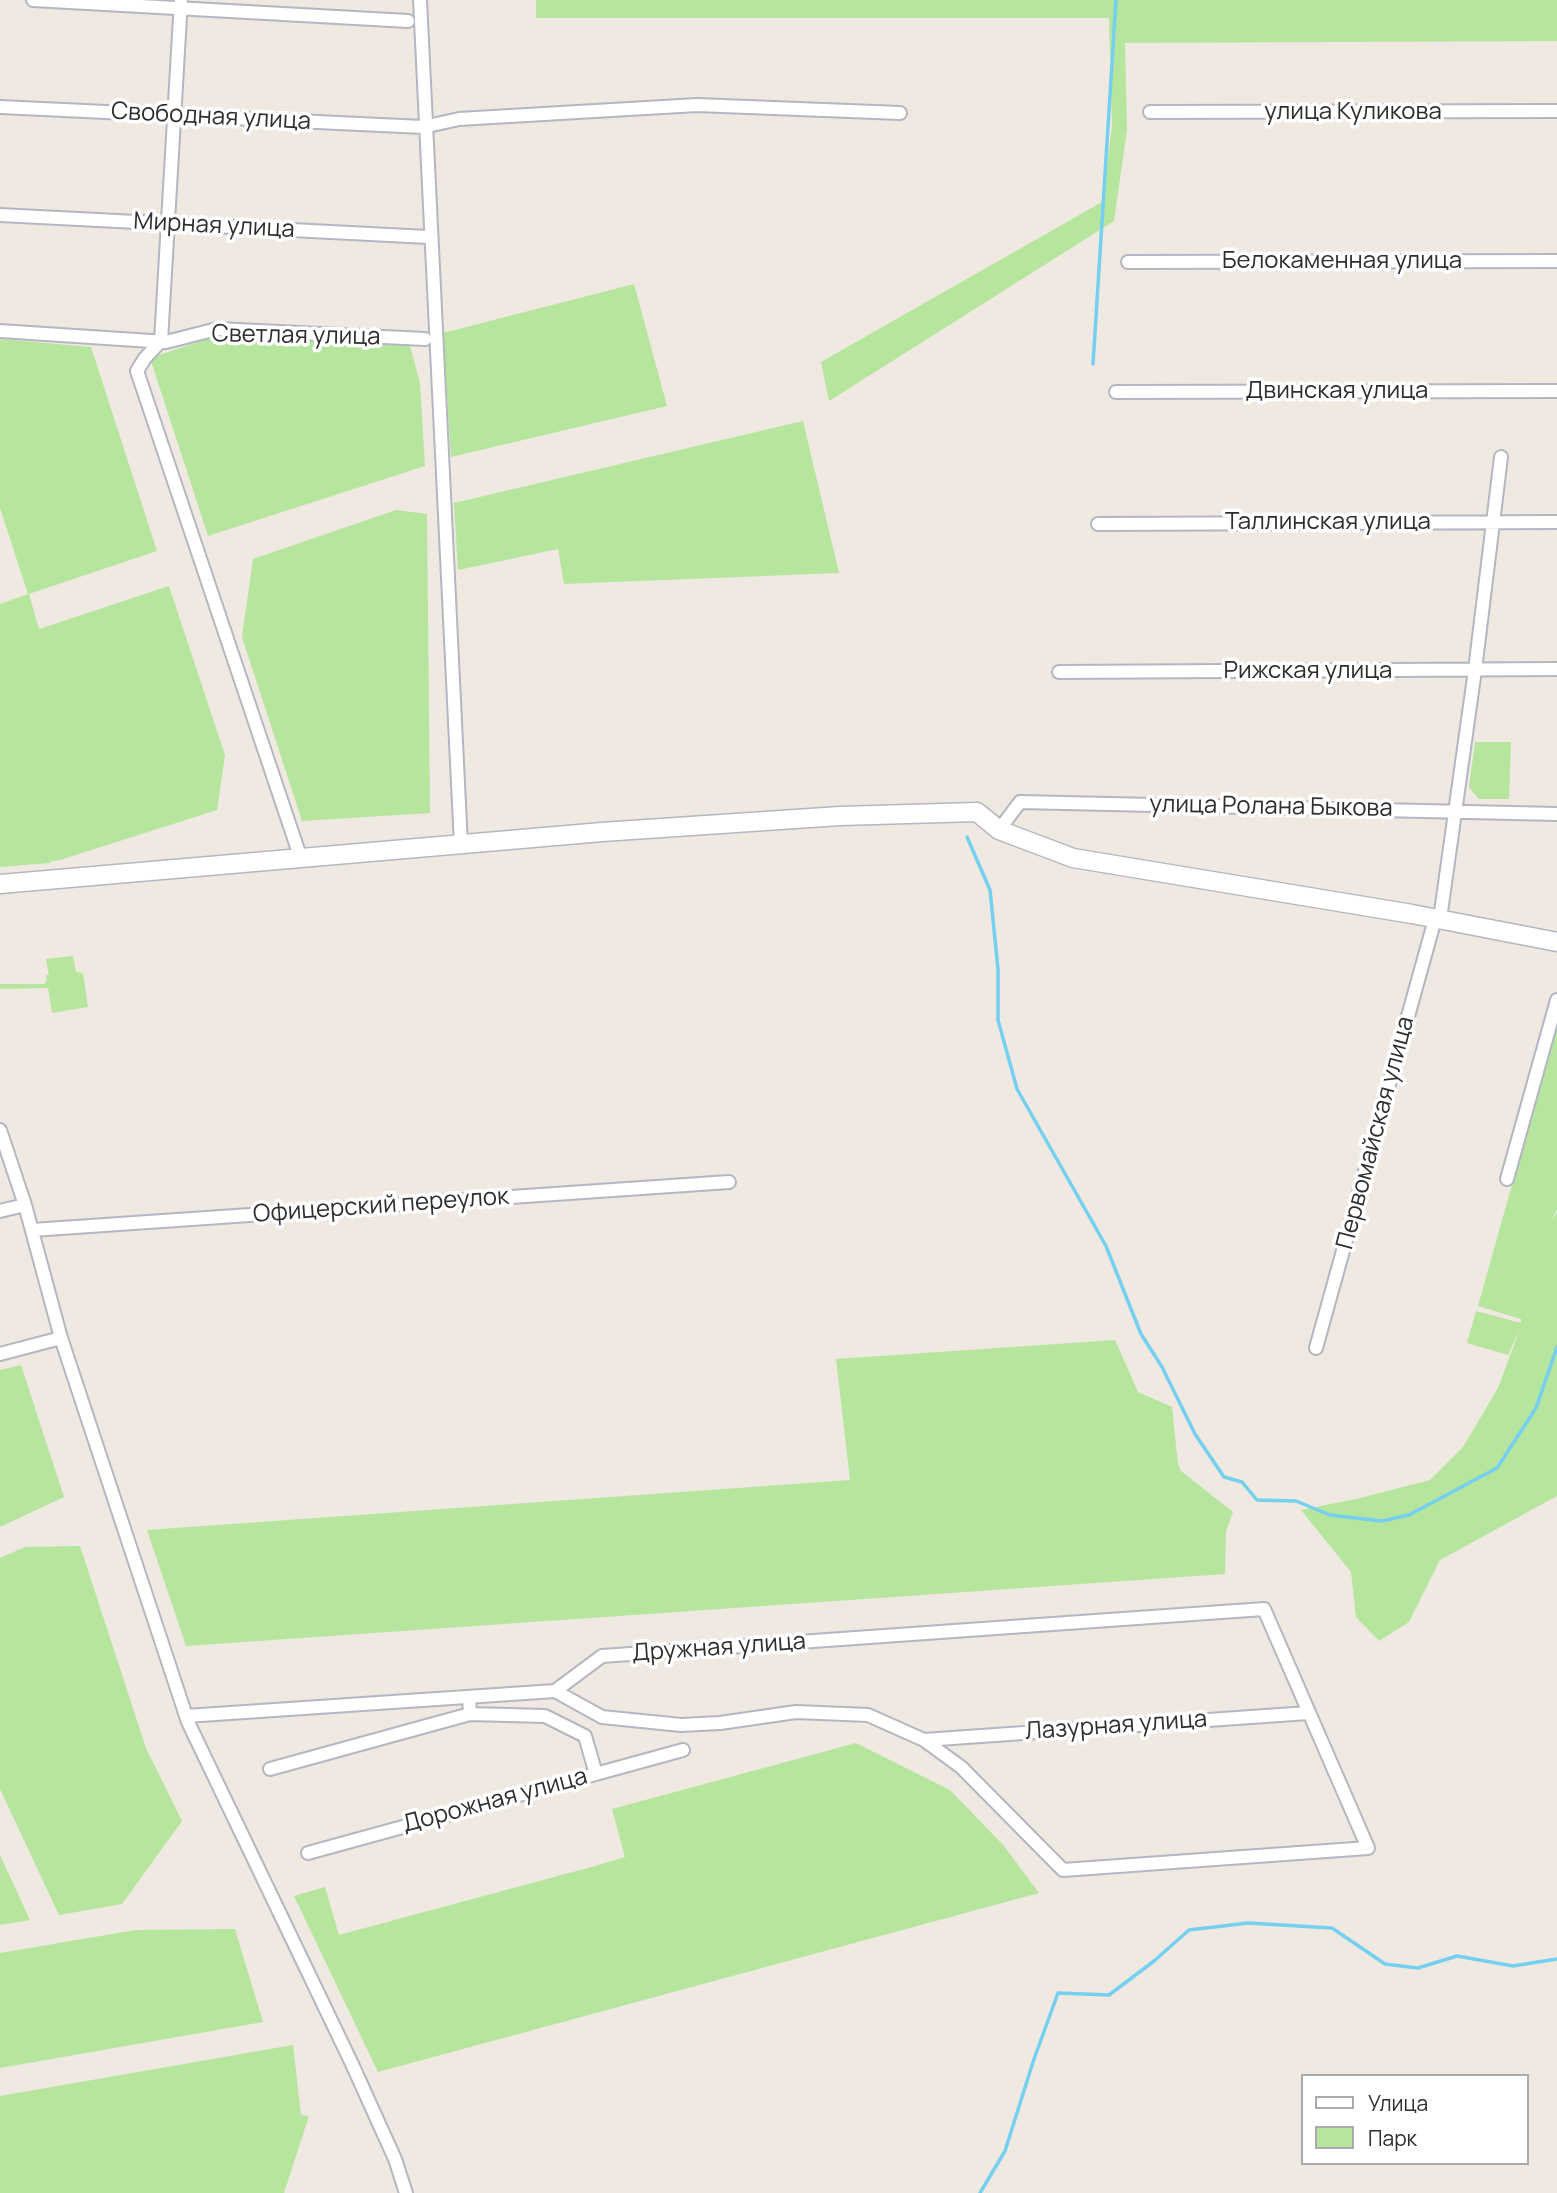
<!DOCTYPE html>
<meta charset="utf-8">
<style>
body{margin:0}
#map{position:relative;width:1557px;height:2193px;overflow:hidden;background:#efe9e1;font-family:Manrope,sans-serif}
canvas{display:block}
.legend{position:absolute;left:1301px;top:2074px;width:228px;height:91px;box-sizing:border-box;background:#fff;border:2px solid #ababab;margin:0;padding:9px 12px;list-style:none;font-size:21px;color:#2e2e2e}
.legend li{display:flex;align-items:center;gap:14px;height:35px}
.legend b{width:35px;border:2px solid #ababab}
</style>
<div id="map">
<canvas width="1557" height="2193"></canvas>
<ul class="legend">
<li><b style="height:9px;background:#fff"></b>Улица</li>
<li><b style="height:19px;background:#b6e59e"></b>Парк</li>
</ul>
</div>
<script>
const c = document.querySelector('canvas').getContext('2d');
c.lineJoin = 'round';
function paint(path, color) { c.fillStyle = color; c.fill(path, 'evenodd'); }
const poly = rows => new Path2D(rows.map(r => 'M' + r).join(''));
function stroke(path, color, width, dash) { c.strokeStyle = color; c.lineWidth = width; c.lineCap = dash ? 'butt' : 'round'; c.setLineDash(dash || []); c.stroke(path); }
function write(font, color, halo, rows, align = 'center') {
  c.font = font + ' Manrope,sans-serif'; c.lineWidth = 7; c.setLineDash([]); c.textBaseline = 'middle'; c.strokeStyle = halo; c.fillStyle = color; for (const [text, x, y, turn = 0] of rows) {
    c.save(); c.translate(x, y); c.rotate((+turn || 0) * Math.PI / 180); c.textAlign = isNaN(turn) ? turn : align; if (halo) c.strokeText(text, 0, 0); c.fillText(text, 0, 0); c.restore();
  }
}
const green = poly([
 [536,0,1557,0,1557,41,1125,43,1127,130,1114,221,829,401,821,362,1102,202,1112,127,1109,18,536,18],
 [634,284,667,406,451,457,443,333],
 [216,336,410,346,420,383,425,466,208,536,150,358],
 [0,339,91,347,157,551,29,594,39,629,169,586,225,755,217,810,60,860,51,861,50,863,0,867,0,604,28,594,0,508],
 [803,421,839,573,564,584,558,549,458,570,454,503],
 [396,510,427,514,430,813,302,821,242,637,253,559],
 [1475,742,1511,742,1509,799,1479,799,1469,787],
 [73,956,76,972,83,973,88,1007,52,1013,48,988,0,989,0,984,44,984,47,980,46,975,49,975,46,959],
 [1557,1024,1557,1209,1552,1221,1557,1213,1557,1496,1440,1560,1409,1622,1379,1641,1356,1617,1351,1572,1301,1510,1356,1499,1430,1480,1463,1447,1498,1388,1520,1329,1508,1355,1467,1343,1476,1311,1521,1323,1521,1319,1478,1306],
 [1115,1340,1138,1392,1172,1407,1178,1464,1181,1471,1233,1512,1226,1531,1225,1574,186,1646,147,1530,850,1480,836,1359],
 [21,1365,64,1497,0,1527,0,1370],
 [80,1546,146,1748,182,1821,122,1904,59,1915,0,1789,0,1558,25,1547],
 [856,1743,950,1790,1004,1846,1039,1893,378,2072,294,1896,325,1887,339,1935,595,1866,625,1857,612,1809],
 [0,1855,30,1920,0,1925],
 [235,1929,263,2022,0,2068,0,1953,136,1930],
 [293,2045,301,2115,309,2116,284,2193,0,2193,0,2096]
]);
const stream = poly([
 [1093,364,1116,0],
 [967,837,990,890,998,969,998,1020,1017,1089,1106,1246,1141,1334,1162,1367,1195,1434,1224,1477,1242,1482,1257,1500,1296,1501,1330,1515,1382,1521,1409,1515,1497,1468,1536,1408,1557,1347],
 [980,2193,1005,2151,1034,2059,1058,1993,1109,1995,1154,1961,1189,1930,1248,1923,1332,1928,1385,1964,1418,1968,1457,1956,1513,1966,1557,1959]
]);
const street = poly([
 [33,0,408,21],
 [181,0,161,341,145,358,137,371,301,859],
 [420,0,461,845],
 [0,107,423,127,459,119,697,105,900,113],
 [1150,112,1557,111],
 [0,215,428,237],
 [1128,262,1557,261],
 [0,331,166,342,217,329,425,339],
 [1116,392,1557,391],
 [1098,524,1557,522],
 [1059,672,1557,669],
 [999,830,1020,802,1557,814],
 [1440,919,1475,670,1501,457],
 [0,1130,25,1205,61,1338,188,1722,352,2064,395,2159,406,2193],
 [1507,1179,1557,1000],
 [0,1211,25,1205],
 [32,1230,729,1182],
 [1316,1348,1435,919],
 [0,1354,61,1338],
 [470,1714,545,1716,585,1736,596,1774],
 [186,1716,555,1691,602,1656,1264,1609,1368,1848,1063,1870,961,1767,924,1740,868,1715,796,1712,720,1723,681,1725,602,1717,555,1691],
 [924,1740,1308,1713],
 [270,1769,470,1714,469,1697],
 [308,1853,683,1750]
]);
const secondary = poly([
 [0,884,602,832,840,816,977,812,999,830,1073,858,1412,914,1557,942]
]);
const streetNames = [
 ["улица Куликова",1353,112],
 ["Свободная улица",211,117,3],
 ["Мирная улица",214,226,3],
 ["Белокаменная улица",1342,261],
 ["Светлая улица",296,336,1],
 ["Двинская улица",1337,391],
 ["Таллинская улица",1328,522],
 ["Рижская улица",1308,671],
 ["улица Ролана Быкова",1271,807,1],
 ["Первомайская улица",1376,1133,-75],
 ["Офицерский переулок",381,1206,-4],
 ["Дружная улица",719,1648,-4],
 ["Лазурная улица",1116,1726,-4],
 ["Дорожная улица",495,1801,-15]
];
paint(green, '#b6e59e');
stroke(stream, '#75cff0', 3.5);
stroke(street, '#b4b7c1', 16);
stroke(secondary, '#b4b7c1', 21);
stroke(street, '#fff', 12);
stroke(secondary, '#fff', 18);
write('24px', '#2e2e2e', '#fff', streetNames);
</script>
